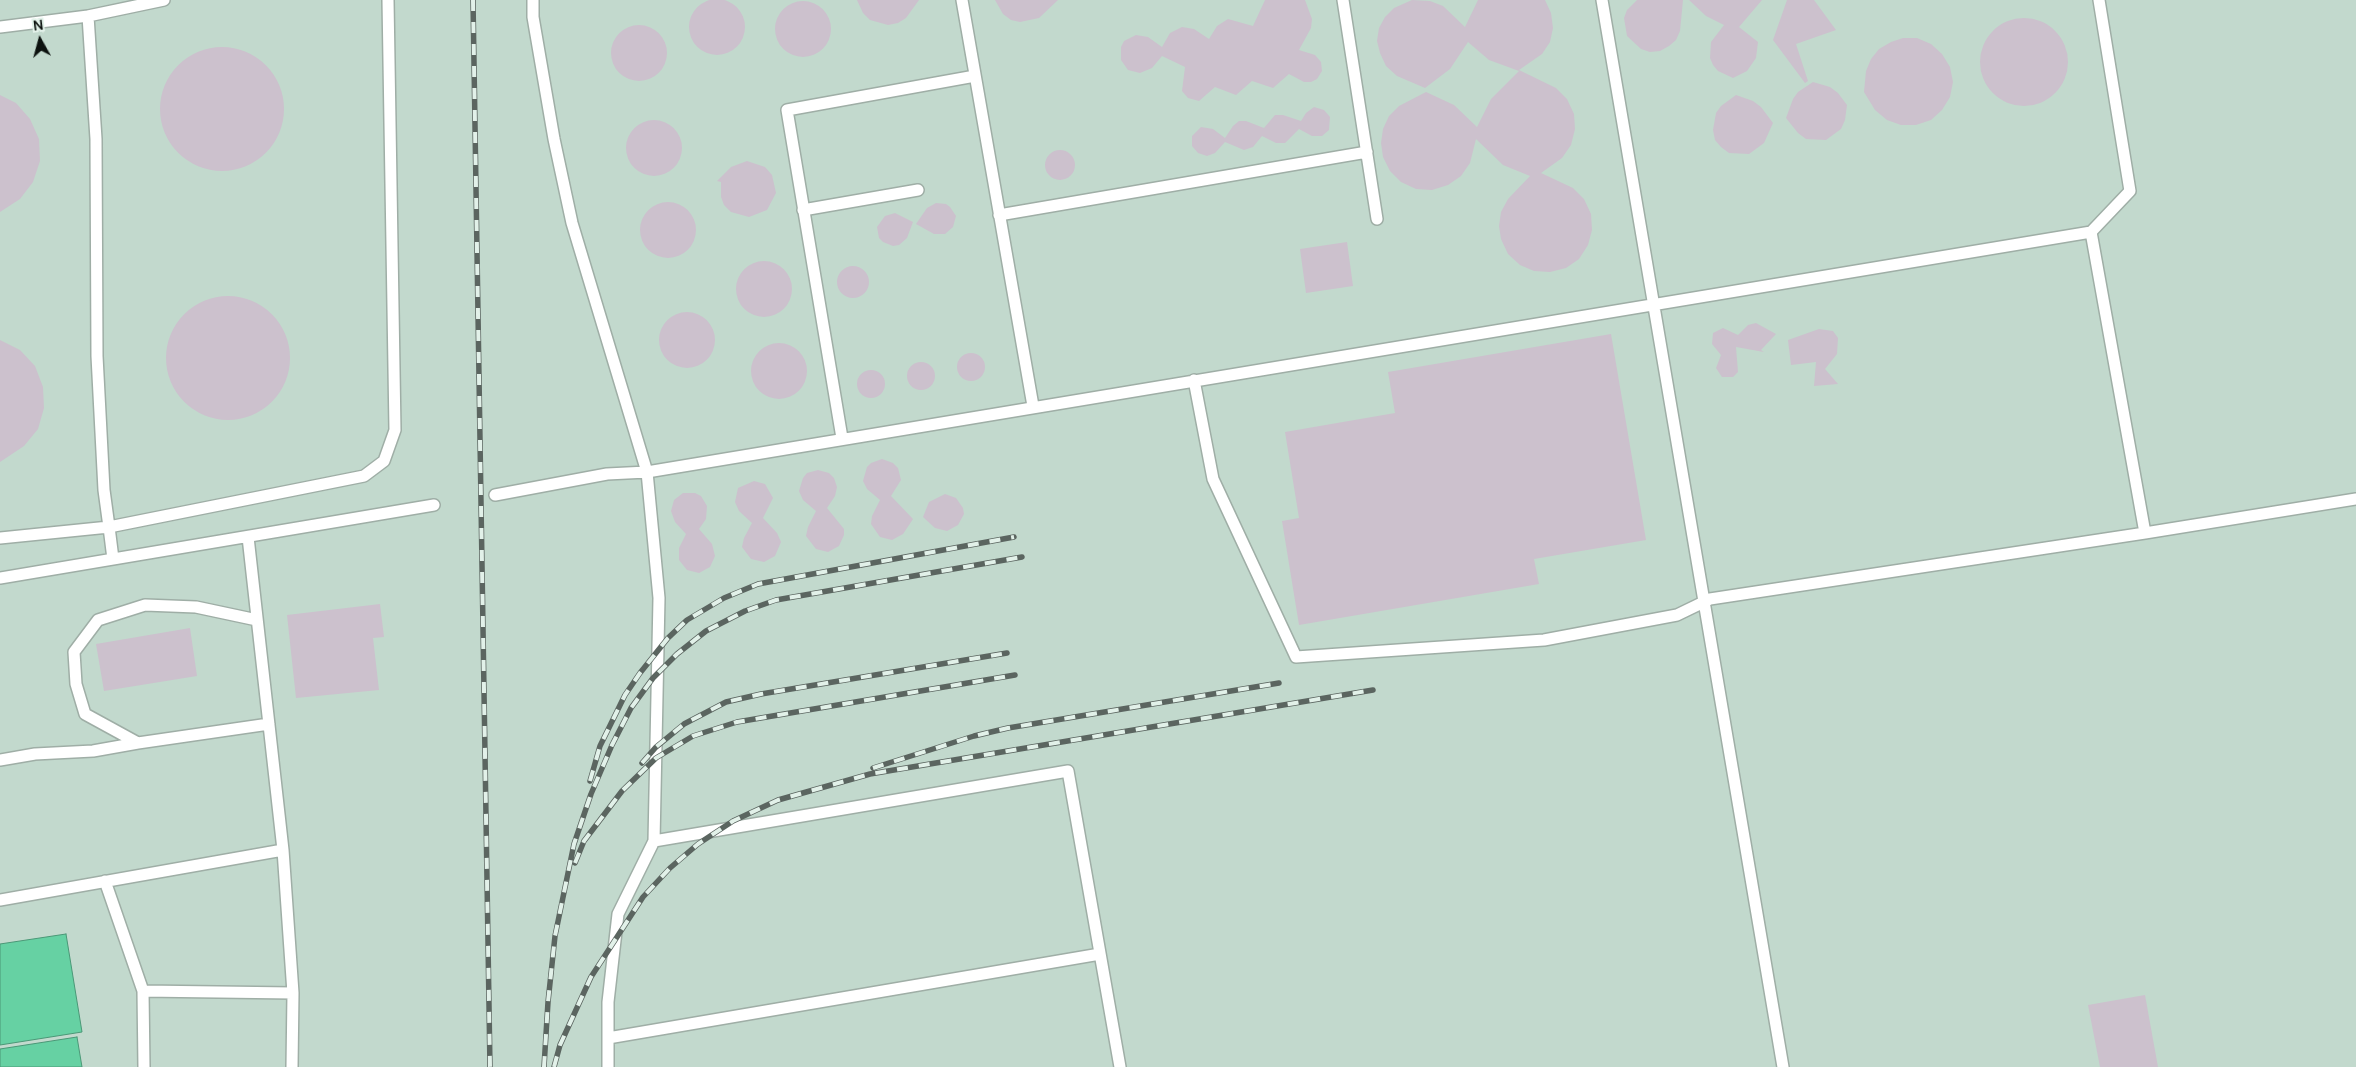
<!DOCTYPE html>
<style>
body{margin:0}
#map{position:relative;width:2356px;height:1067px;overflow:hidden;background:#d4e4dc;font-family:Manrope,sans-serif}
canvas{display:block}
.north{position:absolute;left:15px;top:15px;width:50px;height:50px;-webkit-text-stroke:4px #e2f1e9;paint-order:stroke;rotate:353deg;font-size:14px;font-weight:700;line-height:20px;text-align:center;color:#0c120f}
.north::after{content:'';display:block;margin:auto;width:18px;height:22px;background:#0c120f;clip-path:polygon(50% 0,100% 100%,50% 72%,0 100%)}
</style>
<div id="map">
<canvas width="2356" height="1067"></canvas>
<div class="north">N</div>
</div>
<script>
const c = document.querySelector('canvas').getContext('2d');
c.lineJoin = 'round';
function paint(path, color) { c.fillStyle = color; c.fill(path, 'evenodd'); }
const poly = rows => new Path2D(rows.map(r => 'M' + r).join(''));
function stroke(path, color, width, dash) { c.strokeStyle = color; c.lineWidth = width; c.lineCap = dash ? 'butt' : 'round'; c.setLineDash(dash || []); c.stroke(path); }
const built = poly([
 [0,0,2356,0,2356,1067,0,1067]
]);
const water = poly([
 [66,934,82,1032,0,1045,0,944,66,934],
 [77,1037,82,1067,0,1067,0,1049,77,1037]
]);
const building = poly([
 '689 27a28 28 0 1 1 56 0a28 28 0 1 1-56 0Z',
 [857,0,919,0,906,18,898,23,888,25,870,20,863,13],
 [995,0,1058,0,1039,18,1020,22,1011,20,1003,14],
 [1265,0,1305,0,1312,19,1311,28,1299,50,1315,55,1321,62,1322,71,1317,79,1311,82,1304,82,1289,74,1273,88,1252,81,1236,95,1215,87,1199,101,1188,98,1182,91,1185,67,1162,56,1152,68,1140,73,1128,70,1121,60,1121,47,1124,41,1136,35,1148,37,1162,47,1170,33,1182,27,1194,29,1209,39,1217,26,1228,19,1253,26],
 [1412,0,1430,1,1443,6,1465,27,1478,0,1545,0,1551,13,1553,28,1550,42,1542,54,1519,70,1556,88,1567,99,1574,114,1575,129,1571,145,1562,158,1541,173,1573,188,1584,199,1591,214,1592,230,1588,245,1579,259,1566,268,1550,272,1534,271,1520,265,1508,254,1501,239,1499,226,1501,212,1508,199,1530,176,1503,165,1476,139,1470,163,1461,176,1448,185,1432,190,1416,189,1401,182,1390,171,1383,157,1381,143,1383,129,1389,116,1399,106,1426,92,1454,105,1477,127,1491,99,1519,71,1489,60,1468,42,1450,69,1425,88,1397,76,1386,66,1380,53,1377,41,1379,28,1385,17,1394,8],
 [1637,0,1683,0,1680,31,1676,40,1669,46,1660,51,1650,52,1641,49,1627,36,1624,18,1627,10],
 [1689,0,1762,0,1739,27,1758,42,1756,58,1747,71,1733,78,1718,71,1713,65,1710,58,1711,42,1724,25,1706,16],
 [1787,0,1814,0,1836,30,1796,44,1808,81,1805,83,1773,40],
 '775 29a28 28 0 1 1 56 0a28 28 0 1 1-56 0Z',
 '1980 62a44 44 0 1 1 88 0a44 44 0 1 1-88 0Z',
 '611 53a28 28 0 1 1 56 0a28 28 0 1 1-56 0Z',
 [1903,38,1917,38,1931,44,1942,54,1950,67,1953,82,1950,97,1942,110,1931,120,1916,125,1901,125,1887,120,1875,110,1864,92,1866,71,1871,59,1879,49,1891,42],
 '160 109a62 62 0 1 1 124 0a62 62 0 1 1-124 0Z',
 [1813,82,1830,87,1838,93,1847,105,1845,120,1841,129,1826,140,1806,139,1798,133,1786,118,1793,99,1798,92],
 [0,95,16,103,30,119,39,139,40,161,33,182,20,199,0,212],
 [1736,95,1753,101,1761,107,1773,123,1764,143,1749,154,1729,153,1721,147,1715,140,1713,130,1716,113,1721,106],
 [1314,107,1324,110,1330,117,1329,130,1322,136,1312,136,1299,129,1285,143,1276,143,1262,136,1253,147,1244,150,1225,142,1215,153,1207,156,1198,153,1192,146,1192,136,1201,127,1213,129,1225,138,1233,126,1239,121,1246,121,1264,128,1275,115,1283,115,1301,121,1306,113],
 '626 148a28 28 0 1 1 56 0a28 28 0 1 1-56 0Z',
 '1045 165a15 15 0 1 1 30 0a15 15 0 1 1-30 0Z',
 [747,161,765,167,772,175,776,193,767,210,749,217,731,212,724,205,721,197,721,182,717,181,731,167],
 '640 230a28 28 0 1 1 56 0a28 28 0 1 1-56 0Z',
 [936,203,946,204,950,207,956,216,953,227,945,234,934,234,916,224,927,208],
 [895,213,913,222,907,238,899,245,893,246,883,242,879,238,877,227,885,216],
 [1347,242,1353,286,1306,293,1300,249],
 '736 289a28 28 0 1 1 56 0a28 28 0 1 1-56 0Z',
 '837 282a16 16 0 1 1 32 0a16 16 0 1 1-32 0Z',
 '166 358a62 62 0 1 1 124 0a62 62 0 1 1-124 0Z',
 '659 340a28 28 0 1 1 56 0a28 28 0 1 1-56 0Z',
 [1756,323,1776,334,1761,350,1764,352,1736,347,1738,372,1733,377,1722,377,1716,368,1721,355,1712,344,1713,333,1723,328,1738,335,1748,325],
 [1819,329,1833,331,1838,338,1837,354,1825,369,1838,384,1814,386,1816,362,1791,365,1788,340],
 [1611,334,1646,540,1534,559,1539,584,1299,625,1282,521,1299,518,1285,432,1395,413,1388,372],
 [0,340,20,350,35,366,43,387,44,408,38,429,24,446,0,462],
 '751 371a28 28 0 1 1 56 0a28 28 0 1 1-56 0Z',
 '957 367a14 14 0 1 1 28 0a14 14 0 1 1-28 0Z',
 '907 376a14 14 0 1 1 28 0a14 14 0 1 1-28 0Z',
 '857 384a14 14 0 1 1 28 0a14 14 0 1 1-28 0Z',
 [882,459,893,463,898,468,901,480,891,496,913,519,903,534,892,540,880,537,871,524,872,516,880,500,867,489,863,481,867,467,871,463],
 [818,470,829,473,834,478,837,487,835,496,827,508,844,529,844,535,839,546,828,552,816,549,806,536,808,527,816,511,803,500,799,491,803,478,807,473],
 [754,481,765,484,773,498,763,518,777,533,781,542,775,556,764,562,751,559,742,547,744,538,752,523,739,511,735,502,738,488],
 [683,493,695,493,701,496,707,506,706,519,699,529,712,544,715,556,710,567,699,573,687,570,679,560,679,548,686,534,675,522,671,511,674,500],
 [945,494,956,498,963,508,964,514,958,525,947,531,935,528,923,517,929,502],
 [380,604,384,637,373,638,379,690,296,698,287,615],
 [190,628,197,676,104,691,96,644],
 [2145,995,2158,1067,2100,1067,2088,1005]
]);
const service = poly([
 [533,0,533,17,554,139,572,223,647,472,2091,232,2145,533,2356,499],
 [962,0,1033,406],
 [1343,0,1377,219],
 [1602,0,1783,1067],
 [0,27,88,16],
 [803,210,918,190],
 [999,215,1367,152],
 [2091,232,2130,191,2099,0],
 [1194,380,1213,479,1296,657,1544,640,1677,615,1710,599,2145,533],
 [842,438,787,110,975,76],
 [495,495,607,474,647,472,659,598,654,841],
 [0,538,109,527,104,490,97,356,96,139,88,16,164,0],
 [113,559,109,527,364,476,384,461,395,430,388,0],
 [0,578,434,505],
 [257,620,196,607,145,605,98,620,74,652,76,684,85,714,138,743,269,724],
 [0,760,35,754,93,751,138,743],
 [283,850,293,993,292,1067],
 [105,881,143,991,293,993],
 [0,900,283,850,248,537],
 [143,991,144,1067],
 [608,1038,1100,954],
 [608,1067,608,1002,618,914,654,841,1068,771,1120,1067]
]);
const rail = poly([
 [473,0,490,1067],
 [642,763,656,747,684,724,726,702,761,694,1007,653],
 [873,768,974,736,1008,728,1279,683],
 [590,781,600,746,625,695,640,673,668,638,687,620,724,598,758,584,1014,537],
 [575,863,584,841,622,791,656,758,693,736,737,722,1015,675],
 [544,1067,548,1002,555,936,574,844,591,794,612,745,631,708,653,678,677,654,706,631,745,611,776,600,1022,557],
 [554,1067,560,1045,591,977,643,897,670,868,698,844,733,821,778,800,870,774,1373,690]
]);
paint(built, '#c2d9cd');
paint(water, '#66d1a3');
stroke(water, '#4b9877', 1);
paint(building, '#ccc1cd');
stroke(service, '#9faea6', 14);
stroke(service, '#fff', 11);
stroke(rail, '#5b6560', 5.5);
stroke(rail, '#e2f1e9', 4, [11]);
</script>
